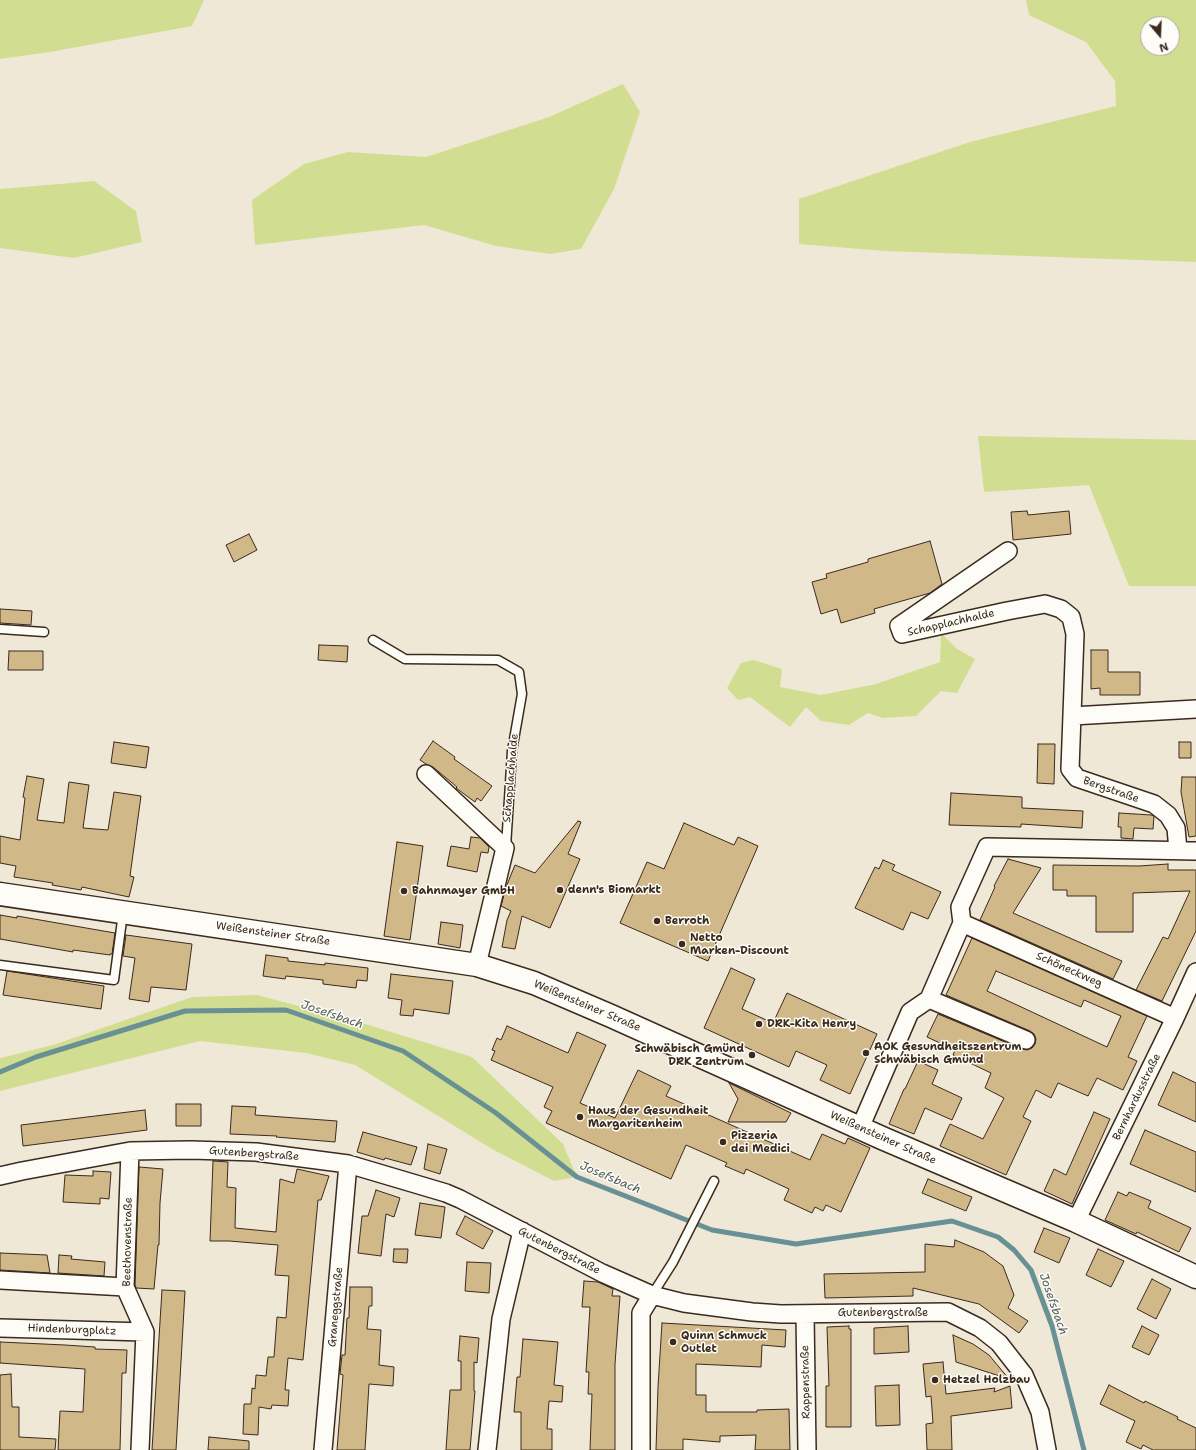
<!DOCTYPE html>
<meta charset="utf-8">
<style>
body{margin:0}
#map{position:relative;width:1196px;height:1450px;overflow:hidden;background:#f0e8d6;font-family:"Shantell Sans",sans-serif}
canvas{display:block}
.north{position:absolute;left:1140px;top:16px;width:40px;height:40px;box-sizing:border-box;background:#fdfcf7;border:1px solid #afa8a0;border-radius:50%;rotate:161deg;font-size:11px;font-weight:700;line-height:16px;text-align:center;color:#3b2a1e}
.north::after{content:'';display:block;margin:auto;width:14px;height:18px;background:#3b2a1e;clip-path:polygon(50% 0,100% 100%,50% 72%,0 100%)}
</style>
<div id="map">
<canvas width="1196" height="1450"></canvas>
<div class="north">N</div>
</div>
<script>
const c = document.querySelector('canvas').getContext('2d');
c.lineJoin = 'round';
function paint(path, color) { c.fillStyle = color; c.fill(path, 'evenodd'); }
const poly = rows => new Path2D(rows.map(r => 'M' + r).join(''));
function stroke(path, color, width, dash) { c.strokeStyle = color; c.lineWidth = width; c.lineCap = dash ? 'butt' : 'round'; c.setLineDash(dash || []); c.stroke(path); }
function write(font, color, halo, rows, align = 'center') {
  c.font = font + ' "Shantell Sans",sans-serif'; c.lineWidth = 3; c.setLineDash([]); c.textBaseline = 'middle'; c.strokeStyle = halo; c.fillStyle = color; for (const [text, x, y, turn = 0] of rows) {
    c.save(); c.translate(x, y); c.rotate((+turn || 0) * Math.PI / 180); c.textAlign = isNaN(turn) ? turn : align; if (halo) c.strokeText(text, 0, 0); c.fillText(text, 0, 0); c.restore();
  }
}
const green = poly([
 [0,0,204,0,192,26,50,52,0,59],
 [1026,0,1196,0,1196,262,885,251,799,244,799,199,970,142,1116,106,1115,81,1086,42,1029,15],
 [1148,24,1172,24,1172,48,1148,48],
 [623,84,640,112,614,189,581,249,550,254,496,246,424,225,255,245,252,200,304,164,348,152,426,157,549,117],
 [94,181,136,211,142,242,74,258,0,248,0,189],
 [978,436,1196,440,1196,586,1129,586,1089,485,984,492],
 [941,633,957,649,975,659,957,693,941,691,916,716,883,718,868,713,849,725,821,721,806,707,790,727,750,697,738,700,727,688,741,663,754,660,782,669,780,687,821,695,876,684,940,662],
 [257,995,359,1022,472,1057,563,1144,577,1177,554,1181,492,1149,355,1065,306,1053,200,1041,0,1091,0,1058,53,1045,192,997]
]);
const stream = poly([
 [0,1072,36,1057,185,1011,286,1010,403,1051,496,1113,577,1177,712,1230,796,1244,952,1221,998,1237,1014,1250,1031,1270,1052,1326,1084,1450]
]);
const building = poly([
 [1027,511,1028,515,1069,511,1071,534,1013,540,1011,512,1027,511],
 [249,534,257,550,234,562,226,545,249,534],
 [930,541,942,584,930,593,874,609,875,613,841,623,837,609,821,614,812,582,827,578,826,574,868,562,868,559,930,541],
 [0,609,32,611,31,625,0,623,0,609],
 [319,645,348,646,347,662,318,660,319,645],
 [1091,650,1108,650,1108,672,1140,672,1140,695,1100,695,1100,688,1091,689,1091,650],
 [9,651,43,651,43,670,8,670,9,651],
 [433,741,455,757,454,759,492,786,481,801,477,798,475,802,456,788,457,787,433,767,426,764,420,760,433,741],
 [114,742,149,747,146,768,111,763,114,742],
 [1179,742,1191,742,1191,758,1179,758,1179,742],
 [1038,744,1055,744,1054,784,1037,783,1038,744],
 [27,776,44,779,37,820,64,823,69,782,89,785,83,828,108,830,114,792,141,796,130,876,134,877,129,897,82,887,81,890,52,885,53,883,14,877,16,866,0,863,0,836,20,840,25,798,23,797,27,776],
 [1182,777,1196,777,1196,836,1189,837,1181,792,1182,777],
 [951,793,1022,797,1022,808,1083,811,1082,828,1021,824,1021,827,949,825,951,793],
 [1119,813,1151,815,1154,816,1153,829,1134,828,1133,839,1121,838,1121,827,1118,827,1119,813],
 [578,821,581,822,568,854,580,859,550,928,522,916,515,949,502,947,507,920,511,911,501,906,506,887,515,865,535,873,578,821],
 [684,823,734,845,738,837,758,846,708,961,620,923,647,862,664,869,684,823],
 [471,837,480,838,489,847,488,853,481,852,477,872,447,866,451,846,469,849,471,837],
 [397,842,423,846,410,940,384,936,397,842],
 [1008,859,1041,868,1013,913,1122,961,1113,979,980,920,995,887,994,886,1008,859],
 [883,860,895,865,892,870,941,892,928,919,911,912,903,930,855,908,875,867,879,869,883,860],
 [1168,864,1168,870,1196,870,1196,931,1162,1001,1136,990,1163,937,1168,939,1190,891,1133,893,1133,932,1096,932,1096,896,1067,896,1067,890,1053,890,1053,865,1139,866,1168,864],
 [0,915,17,918,17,916,115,933,112,954,110,954,110,955,73,950,73,952,0,939,0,915],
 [441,922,463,925,460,948,438,944,441,922],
 [126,935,192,944,186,990,151,987,149,1002,129,999,135,958,123,956,126,935],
 [972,938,1147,1016,1128,1057,1137,1061,1123,1090,1097,1078,1088,1096,1058,1083,1051,1098,1036,1090,1023,1117,1031,1121,1006,1175,940,1146,950,1124,983,1139,1004,1098,985,1088,991,1073,953,1055,955,1050,927,1037,938,1014,1022,1049,1027,1050,1032,1048,1035,1044,1036,1039,1034,1034,1030,1031,946,995,972,938],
 [996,971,1081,1007,1084,1000,1121,1016,1107,1047,987,991,996,971],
 [266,955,288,958,288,961,325,965,325,963,368,968,367,981,357,980,356,988,323,984,323,980,286,976,285,979,263,976,266,955],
 [731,968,755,979,742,1009,773,1023,787,993,877,1034,850,1094,820,1080,827,1065,796,1051,789,1067,704,1028,731,968],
 [7,971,104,986,101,1009,3,995,7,971],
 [391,974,453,981,449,1014,414,1009,413,1016,400,1015,402,1000,388,998,391,974],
 [507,1026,568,1053,577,1032,606,1045,580,1103,615,1118,638,1070,671,1086,666,1096,810,1160,822,1134,845,1144,848,1138,870,1148,841,1212,826,1205,823,1211,815,1207,812,1213,784,1200,789,1189,746,1169,744,1174,725,1166,727,1163,686,1145,671,1179,546,1123,552,1111,544,1107,553,1087,491,1060,495,1051,492,1050,497,1038,501,1040,507,1026],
 [918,1061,938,1070,932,1084,962,1098,952,1120,925,1108,914,1134,889,1124,904,1089,905,1089,918,1061],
 [1173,1072,1196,1083,1196,1122,1158,1105,1173,1072],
 [729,1083,791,1113,786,1122,728,1122,738,1099,729,1083],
 [176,1104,201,1104,201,1126,176,1126,176,1104],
 [232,1106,256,1107,255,1115,337,1121,335,1142,276,1137,277,1136,230,1134,232,1106],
 [145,1110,147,1130,23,1146,21,1125,145,1110],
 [1094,1112,1110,1119,1072,1204,1044,1191,1054,1169,1066,1175,1094,1112],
 [1145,1130,1196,1152,1196,1192,1130,1164,1145,1130],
 [363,1132,417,1147,411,1165,385,1158,384,1160,357,1152,363,1132],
 [428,1144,447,1149,440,1174,424,1169,428,1144],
 [213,1161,228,1162,227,1187,236,1188,235,1228,276,1232,280,1179,294,1183,297,1169,329,1176,321,1200,318,1200,303,1360,288,1358,285,1390,289,1390,288,1406,272,1405,271,1409,259,1407,258,1435,243,1434,244,1404,251,1404,252,1388,255,1389,256,1375,266,1376,268,1357,274,1357,277,1317,286,1318,289,1276,275,1275,278,1245,229,1241,210,1241,213,1161],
 [139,1167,163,1169,160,1203,159,1245,158,1245,154,1289,136,1288,135,1285,139,1167],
 [93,1171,111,1172,109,1199,100,1198,100,1204,63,1202,65,1175,93,1176,93,1171],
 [928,1179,972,1197,966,1211,922,1193,928,1179],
 [376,1190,400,1198,394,1217,386,1214,381,1256,358,1253,362,1216,368,1216,376,1190],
 [1118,1192,1127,1196,1129,1192,1151,1201,1148,1208,1191,1228,1179,1252,1137,1232,1136,1234,1105,1220,1118,1192],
 [420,1203,445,1207,441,1238,415,1235,420,1203],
 [465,1216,493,1231,483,1249,456,1234,465,1216],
 [1044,1228,1070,1238,1059,1263,1034,1252,1044,1228],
 [955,1240,984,1252,1003,1266,1014,1295,1008,1308,1028,1321,1019,1333,979,1304,913,1288,913,1296,825,1298,824,1274,925,1272,925,1244,954,1247,955,1240],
 [394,1249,408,1249,407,1263,393,1262,394,1249],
 [1098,1249,1124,1261,1111,1287,1086,1275,1098,1249],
 [0,1253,47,1255,50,1273,0,1270,0,1253],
 [59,1255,72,1256,71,1259,105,1262,104,1276,58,1273,59,1255],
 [467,1262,491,1263,489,1293,465,1291,467,1262],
 [1152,1279,1171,1289,1156,1319,1137,1309,1152,1279],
 [584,1281,598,1282,613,1289,612,1296,620,1296,615,1364,615,1450,590,1450,592,1394,588,1394,589,1372,586,1372,590,1307,582,1307,584,1281],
 [350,1287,372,1287,372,1306,369,1306,367,1329,381,1330,379,1365,394,1367,393,1386,369,1384,365,1450,337,1450,343,1375,340,1374,342,1355,345,1355,347,1318,349,1318,350,1287],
 [162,1290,185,1291,176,1450,152,1450,162,1290],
 [662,1323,786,1330,785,1347,762,1345,761,1367,696,1364,696,1395,706,1395,706,1412,757,1412,757,1410,789,1409,790,1450,755,1450,756,1435,720,1436,720,1442,683,1439,683,1450,656,1450,658,1387,662,1323],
 [849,1326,849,1329,851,1329,851,1427,826,1427,826,1386,829,1386,827,1327,849,1326],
 [908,1326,909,1352,874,1354,874,1328,908,1326],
 [1142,1326,1159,1335,1149,1355,1132,1347,1142,1326],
 [953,1335,973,1344,989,1355,1009,1379,956,1362,953,1335],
 [460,1336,479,1338,477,1363,474,1362,474,1391,475,1391,470,1450,446,1450,450,1390,461,1390,461,1361,458,1361,460,1336],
 [523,1339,558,1342,554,1385,563,1386,562,1402,549,1401,547,1429,552,1429,552,1450,521,1450,521,1412,514,1412,517,1377,520,1377,523,1339],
 [0,1342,65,1345,95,1347,95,1349,127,1350,126,1373,122,1373,120,1450,58,1450,60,1411,83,1412,85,1369,0,1363,0,1342],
 [943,1362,946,1394,995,1388,994,1392,1010,1386,1012,1408,951,1416,952,1450,927,1450,926,1424,933,1423,931,1396,926,1397,923,1364,943,1362],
 [11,1374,12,1407,19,1407,19,1437,56,1439,55,1450,0,1450,0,1375,11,1374],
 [899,1385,900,1425,876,1426,875,1386,899,1385],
 [1109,1385,1144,1403,1145,1401,1178,1417,1177,1419,1196,1428,1196,1450,1153,1450,1143,1445,1141,1449,1126,1442,1135,1421,1100,1404,1109,1385],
 [209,1437,249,1441,249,1450,208,1450,209,1437]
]);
const lane = poly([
 [0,629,44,632],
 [373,640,405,659,498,660,519,672,522,694,512,751,506,847],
 [0,965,114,980,123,913],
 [652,1295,673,1262,714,1181]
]);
const street = poly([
 [1008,551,899,626,902,634,1007,611,1045,604,1061,609,1071,617,1075,634,1070,769,1077,778,1154,804,1168,815,1176,828,1178,850],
 [1072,716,1196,709],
 [426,774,505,848,477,965],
 [962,923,1175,1018],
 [929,999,1026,1040],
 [860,1128,910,1012,929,999,962,923,960,907,987,847,1196,851],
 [130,1151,125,1287,145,1332,140,1450],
 [0,1176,22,1171,130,1151,191,1150,256,1152,348,1164,446,1193,460,1199,602,1273,652,1295,684,1303,752,1312,781,1314,948,1312,980,1328,999,1343,1024,1375,1040,1412,1047,1450],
 [1076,1221,1175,1018,1196,972],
 [0,1280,125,1287],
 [805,1314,807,1450],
 [0,1328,145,1332],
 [323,1450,348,1164],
 [487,1450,501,1319,522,1231],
 [641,1450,641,1313,652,1295]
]);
const secondary = poly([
 [0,894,477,965,534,983,611,1016,882,1138,1076,1221,1196,1277]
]);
const markers = [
 [560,890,4,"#3b2a1e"],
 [404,891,4,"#3b2a1e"],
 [657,921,4,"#3b2a1e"],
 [682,944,4,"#3b2a1e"],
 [759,1024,4,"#3b2a1e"],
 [866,1053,4,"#3b2a1e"],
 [752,1055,4,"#3b2a1e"],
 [580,1117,4,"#3b2a1e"],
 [723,1142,4,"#3b2a1e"],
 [673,1342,4,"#3b2a1e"],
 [935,1380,4,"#3b2a1e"]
];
const streetNames = [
 ["Schapplachhalde",951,623,-13],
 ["Schapplachhalde",511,778,-85],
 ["Bergstraße",1111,790,19],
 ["Weißensteiner Straße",273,934,8],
 ["Schöneckweg",1069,970,24],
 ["Weißensteiner Straße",587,1006,23],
 ["Bernhardusstraße",1137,1097,-64],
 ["Weißensteiner Straße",883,1138,24],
 ["Gutenbergstraße",254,1154,4],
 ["Beethovenstraße",128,1242,-89],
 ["Gutenbergstraße",559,1251,27],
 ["Graneggstraße",336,1307,-85],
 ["Gutenbergstraße",883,1313],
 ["Hindenburgplatz",72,1330,2],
 ["Rappenstraße",806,1382,-91]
];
const poiNames = [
 ["denn's Biomarkt",568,890],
 ["Bahnmayer GmbH",412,891],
 ["Berroth",665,921],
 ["Netto",690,938],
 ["Marken-Discount",690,951],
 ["DRK-Kita Henry",767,1024],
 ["AOK Gesundheitszentrum",874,1047],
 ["Schwäbisch Gmünd",874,1060],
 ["Schwäbisch Gmünd",744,1049,"right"],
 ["DRK Zentrum",744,1062,"right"],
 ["Haus der Gesundheit",588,1111],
 ["Margaritenheim",588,1124],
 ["Pizzeria",731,1136],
 ["dei Medici",731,1149],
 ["Quinn Schmuck",681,1336],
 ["Outlet",681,1349],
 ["Hetzel Holzbau",943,1380]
];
const waterNames = [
 ["Josefsbach",332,1015,19],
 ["Josefsbach",610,1178,23],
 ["Josefsbach",1053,1304,71]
];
paint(green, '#d1de92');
stroke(stream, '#699195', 5);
paint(building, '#d1b888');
stroke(building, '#3b2a1e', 1);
stroke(lane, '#3b2a1e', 11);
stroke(street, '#3b2a1e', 20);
stroke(secondary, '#3b2a1e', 25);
stroke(lane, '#fdfcf7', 8);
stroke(street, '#fdfcf7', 17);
stroke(secondary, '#fdfcf7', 22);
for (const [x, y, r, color] of markers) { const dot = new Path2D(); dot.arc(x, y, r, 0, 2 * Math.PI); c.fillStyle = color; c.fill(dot); stroke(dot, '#fdfcf7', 1.5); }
write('11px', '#3b2a1e', '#fdfcf7', streetNames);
write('bold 11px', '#3b2a1e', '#fdfcf7', poiNames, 'left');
write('italic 12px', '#525e59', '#fdfcf7', waterNames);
</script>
